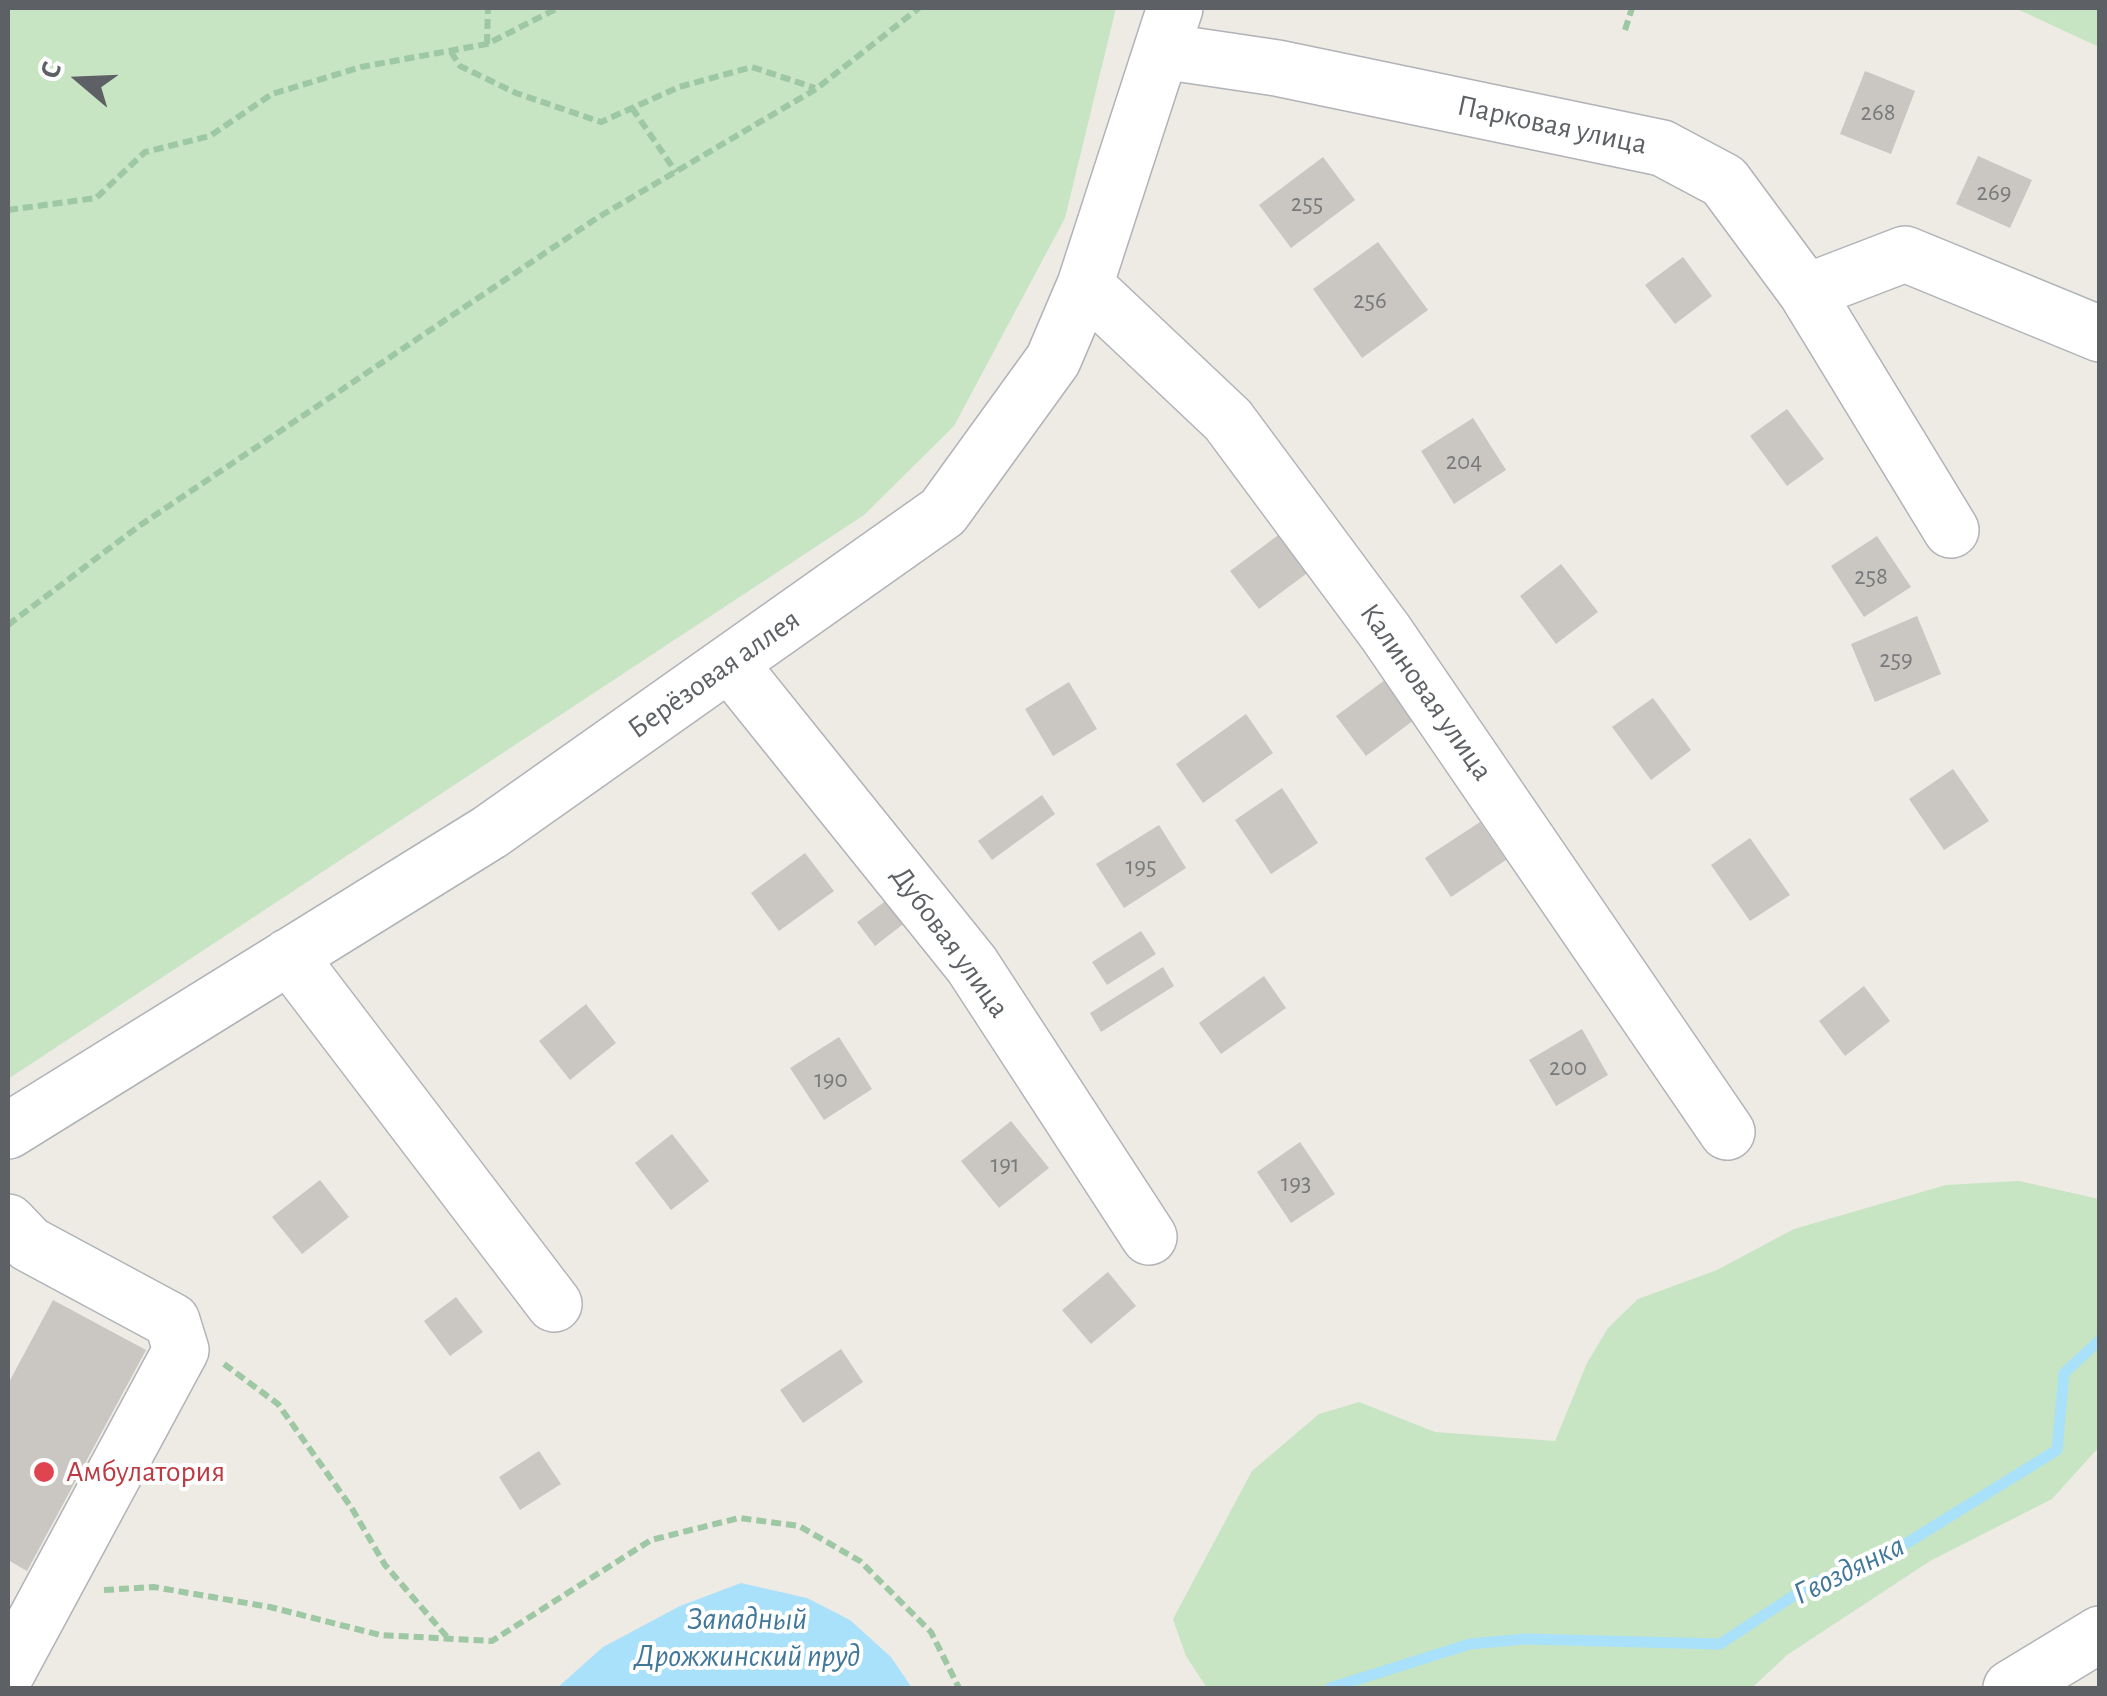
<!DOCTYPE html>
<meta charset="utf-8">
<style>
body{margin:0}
#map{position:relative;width:2107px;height:1696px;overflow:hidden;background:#eeebe5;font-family:"Alegreya Sans",sans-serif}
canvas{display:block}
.frame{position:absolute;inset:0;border:10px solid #5d6165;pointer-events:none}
.north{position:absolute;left:30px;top:30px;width:100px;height:100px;-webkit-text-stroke:8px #fff;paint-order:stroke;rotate:289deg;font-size:28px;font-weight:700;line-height:40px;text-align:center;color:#5d6165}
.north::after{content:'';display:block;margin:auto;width:35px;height:45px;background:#5d6165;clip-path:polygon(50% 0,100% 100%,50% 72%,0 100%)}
</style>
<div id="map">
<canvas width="2107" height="1696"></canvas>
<div class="frame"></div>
<div class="north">С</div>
</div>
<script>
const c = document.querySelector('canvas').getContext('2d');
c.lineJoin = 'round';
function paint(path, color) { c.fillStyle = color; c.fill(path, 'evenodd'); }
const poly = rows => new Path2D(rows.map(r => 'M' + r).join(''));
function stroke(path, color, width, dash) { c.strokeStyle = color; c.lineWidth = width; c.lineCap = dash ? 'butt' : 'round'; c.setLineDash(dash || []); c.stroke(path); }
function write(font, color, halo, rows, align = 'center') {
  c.font = font + ' "Alegreya Sans",sans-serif'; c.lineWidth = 8; c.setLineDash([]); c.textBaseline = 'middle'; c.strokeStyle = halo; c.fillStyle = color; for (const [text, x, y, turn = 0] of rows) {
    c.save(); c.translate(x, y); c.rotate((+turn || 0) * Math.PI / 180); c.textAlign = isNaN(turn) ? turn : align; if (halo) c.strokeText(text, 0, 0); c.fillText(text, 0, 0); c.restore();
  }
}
const green = poly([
 [8,8,1116,8,1065,218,954,426,864,515,8,1079],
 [2015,8,2099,8,2099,47],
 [2019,1181,2099,1199,2099,1447,2052,1499,1930,1561,1787,1655,1752,1688,1207,1688,1186,1656,1173,1619,1252,1471,1319,1414,1359,1402,1435,1432,1555,1441,1587,1363,1608,1328,1638,1299,1717,1270,1794,1229,1946,1185]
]);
const water = poly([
 [741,1583,807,1598,850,1620,891,1657,912,1688,557,1688,603,1647,680,1606]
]);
const stream = poly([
 [1330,1688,1470,1644,1525,1639,1720,1644,1813,1583,1886,1556,2057,1450,2064,1373,2100,1340]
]);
const building = poly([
 [1865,71,1915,91,1891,154,1840,134],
 [1978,156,2032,180,2010,228,1956,204],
 [1323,157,1355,200,1291,248,1259,205],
 [1378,242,1428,310,1362,358,1313,289],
 [1683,257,1712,296,1675,324,1645,285],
 [1787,409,1824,459,1787,486,1750,436],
 [1473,418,1506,470,1454,504,1421,451],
 [1281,533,1310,571,1259,609,1230,571],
 [1877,536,1911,587,1864,617,1831,566],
 [1561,564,1598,612,1556,644,1520,596],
 [1917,616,1941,674,1875,702,1851,644],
 [1385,680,1414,720,1366,756,1336,716],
 [1069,682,1097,729,1053,756,1025,709],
 [1653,698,1691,750,1651,780,1612,727],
 [1246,714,1273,753,1203,803,1176,764],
 [1953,769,1989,821,1944,850,1909,799],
 [1282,788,1318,843,1271,874,1235,820],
 [1042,795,1055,814,992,860,978,841],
 [1480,822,1506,860,1451,897,1425,858],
 [1159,825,1186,868,1124,908,1096,864],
 [1750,838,1790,895,1750,921,1711,865],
 [805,853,834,891,779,931,751,893],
 [898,892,915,915,875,946,857,922],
 [1141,931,1156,954,1107,985,1092,962],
 [1163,967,1174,986,1101,1032,1090,1013],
 [1264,976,1286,1008,1221,1054,1199,1023],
 [1864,986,1890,1021,1845,1056,1819,1021],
 [586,1004,616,1043,570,1080,539,1041],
 [1582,1029,1608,1075,1556,1106,1529,1060],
 [839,1037,872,1089,824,1120,790,1068],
 [1011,1121,1049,1168,999,1208,961,1161],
 [672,1134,709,1181,671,1210,635,1163],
 [1300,1142,1335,1194,1291,1223,1257,1172],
 [320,1180,349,1217,302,1254,272,1217],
 [1108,1272,1136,1306,1091,1344,1062,1310],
 [456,1297,483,1332,450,1356,424,1321],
 [53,1300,146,1350,27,1571,8,1560,8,1384],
 [841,1349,863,1382,803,1423,780,1390],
 [539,1451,561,1484,520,1510,499,1477]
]);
const path = poly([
 [1625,30,1632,8],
 [487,44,488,8],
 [451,52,460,66,516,93,601,122,679,87,752,67,815,88],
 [632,108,676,172],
 [8,210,96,198,145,152,210,136,272,94,361,67,487,44,558,8],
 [8,625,139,526,597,218,816,89,919,8],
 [224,1364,278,1404,351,1507,385,1565,448,1638],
 [104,1590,154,1587,270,1607,380,1635,492,1641,651,1540,739,1518,799,1526,860,1561,931,1632,959,1688]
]);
const minor = poly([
 [1162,51,1277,68,1662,148,1724,181,1806,292,1905,254,2100,334],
 [1085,285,1228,420,1386,633,1727,1132],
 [1806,292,1951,530],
 [730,664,972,965,1149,1237],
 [289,956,554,1304],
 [8,1131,490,832,943,512,1053,360,1085,285,1175,8],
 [8,1222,29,1244,172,1321,181,1350,8,1671],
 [2011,1688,2100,1634]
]);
const markers = [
 [44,1472,12,"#e0444e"]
];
const numberNames = [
 ["268",1878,112],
 ["269",1994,192],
 ["255",1307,203],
 ["256",1370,300],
 ["204",1464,461],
 ["258",1871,576],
 ["259",1896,659],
 ["195",1141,866],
 ["200",1568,1067],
 ["190",831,1079],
 ["191",1005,1164],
 ["193",1296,1183]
];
const streetNames = [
 ["Парковая улица",1552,125,12],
 ["Берёзовая аллея",714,674,-35],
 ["Калиновая улица",1426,692,55],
 ["Дубовая улица",950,942,54]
];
const healthNames = [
 ["Амбулатория",66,1472]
];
const waterNames = [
 ["Гвоздянка",1849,1570,-26],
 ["Западный",747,1619],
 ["Дрожжинский пруд",747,1656]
];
paint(green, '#c7e4c3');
paint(water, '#aae1fa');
stroke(stream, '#aae1fa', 11);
paint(building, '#cac6c1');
stroke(minor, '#b0b3b7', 58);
stroke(path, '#9ec7a4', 6, [10, 5]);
stroke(minor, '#fff', 55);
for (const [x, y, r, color] of markers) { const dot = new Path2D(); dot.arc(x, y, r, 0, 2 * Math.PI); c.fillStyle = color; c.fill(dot); stroke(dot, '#fff', 4); }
write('25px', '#787a7c', null, numberNames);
write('30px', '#5d6165', '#fff', streetNames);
write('30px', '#be3a42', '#fff', healthNames, 'left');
write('italic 32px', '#41789a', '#fff', waterNames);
</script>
